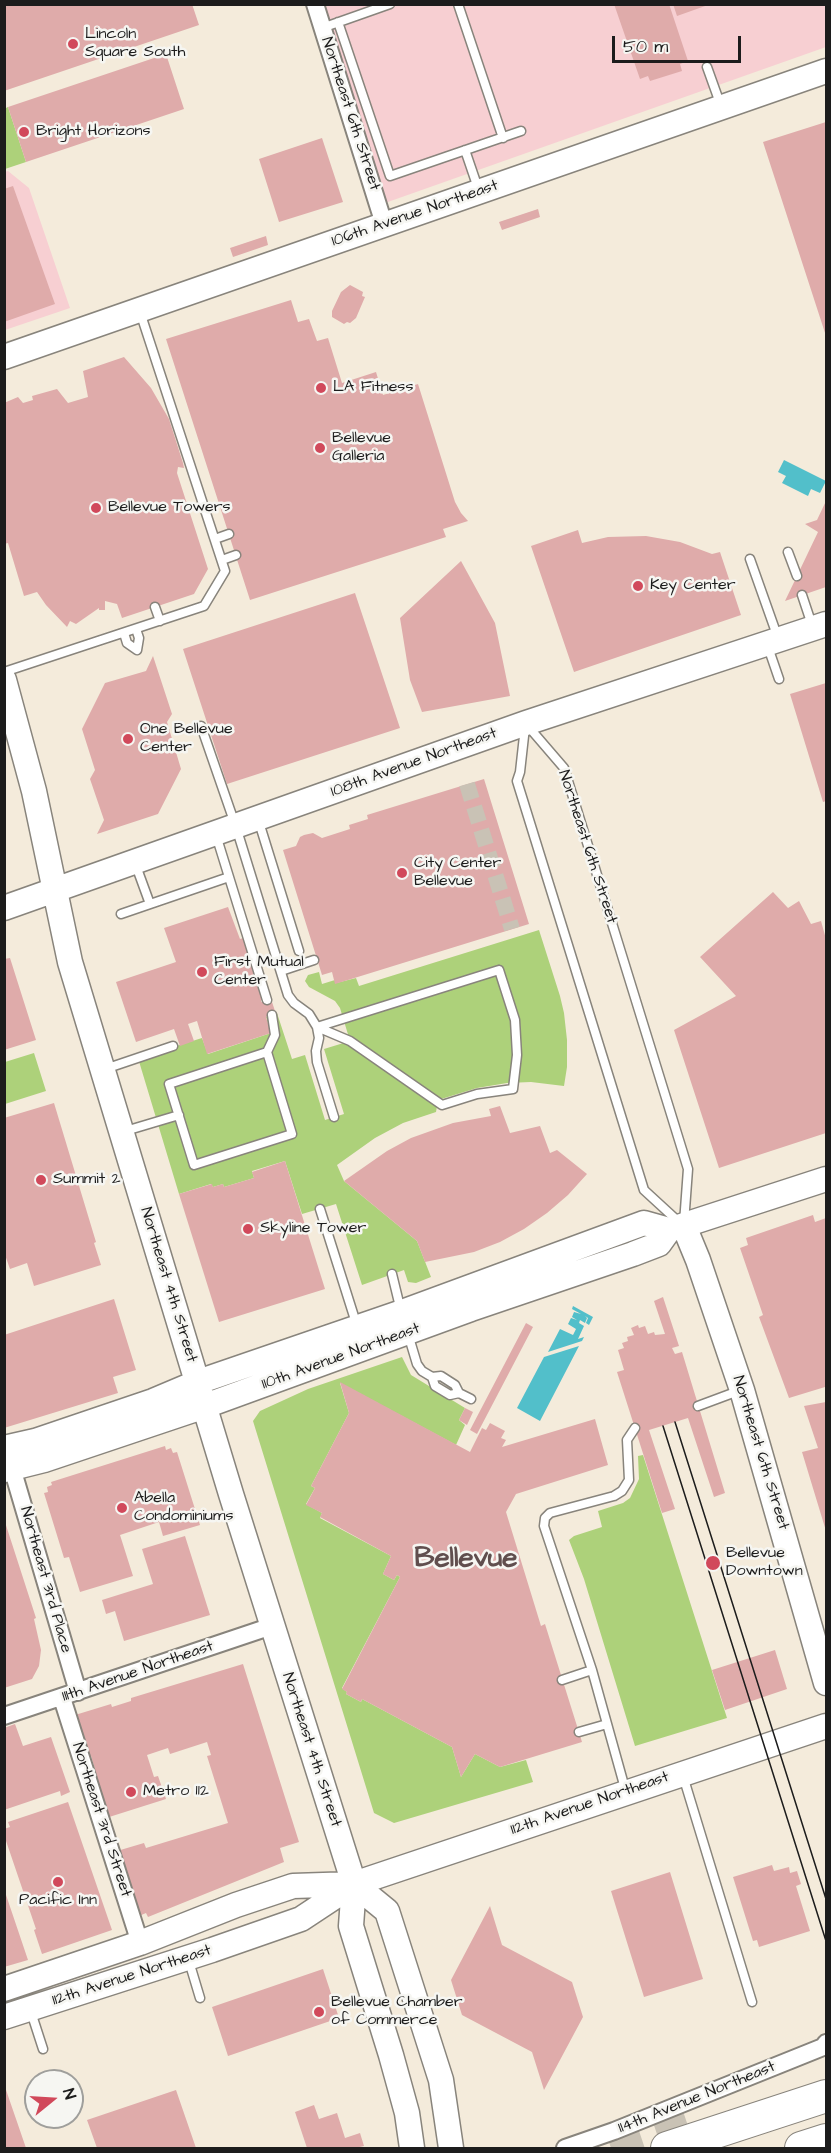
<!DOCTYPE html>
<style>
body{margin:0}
#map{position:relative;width:831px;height:2153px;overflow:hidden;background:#f4ebdb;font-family:"Architects Daughter",sans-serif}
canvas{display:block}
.frame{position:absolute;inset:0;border:6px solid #1c1c1c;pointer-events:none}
.north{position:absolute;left:24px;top:2069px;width:60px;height:60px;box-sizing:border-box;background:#f6f6f2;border:2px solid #9f9f9c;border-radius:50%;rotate:72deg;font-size:16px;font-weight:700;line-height:24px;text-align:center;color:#1c1c1c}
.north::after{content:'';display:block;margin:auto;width:21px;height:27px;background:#d1495b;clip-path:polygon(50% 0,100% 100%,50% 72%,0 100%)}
.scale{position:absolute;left:612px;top:36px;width:129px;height:27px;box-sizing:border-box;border:3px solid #1c1c1c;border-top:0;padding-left:8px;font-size:18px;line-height:21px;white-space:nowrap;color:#1c1c1c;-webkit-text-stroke:4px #f6f6f2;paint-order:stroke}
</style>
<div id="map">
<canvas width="831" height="2153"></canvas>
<div class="frame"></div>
<div class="north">N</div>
<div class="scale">50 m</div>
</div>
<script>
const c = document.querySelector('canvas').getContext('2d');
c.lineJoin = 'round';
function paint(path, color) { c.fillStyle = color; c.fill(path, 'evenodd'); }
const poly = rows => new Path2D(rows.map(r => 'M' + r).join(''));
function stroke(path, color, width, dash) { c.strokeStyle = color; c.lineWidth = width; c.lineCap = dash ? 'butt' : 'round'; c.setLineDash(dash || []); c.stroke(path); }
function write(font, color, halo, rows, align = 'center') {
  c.font = font + ' "Architects Daughter",sans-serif'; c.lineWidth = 5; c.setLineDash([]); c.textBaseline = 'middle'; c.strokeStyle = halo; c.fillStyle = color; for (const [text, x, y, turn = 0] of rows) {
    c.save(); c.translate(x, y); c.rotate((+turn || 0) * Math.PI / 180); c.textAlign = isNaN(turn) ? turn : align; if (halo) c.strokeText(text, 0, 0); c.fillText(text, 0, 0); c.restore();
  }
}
const built = poly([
 [325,5,826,5,826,47,385,203],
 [8,171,29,188,70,308,5,330,4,172]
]);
const green = poly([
 [8,107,26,162,5,169,4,109],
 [539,930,560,996,564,1013,567,1040,567,1067,564,1086,531,1082,507,1083,477,1088,438,1100,436,1112,403,1123,375,1138,337,1165,344,1181,417,1241,431,1277,416,1283,408,1282,404,1270,362,1285,336,1204,302,1214,285,1161,252,1171,254,1178,224,1187,223,1184,213,1187,211,1184,179,1194,138,1058,202,1038,208,1054,271,1033,266,1017,277,1013,292,1059,305,1055,325,1120,344,1114,324,1049,350,1041,340,1008,335,1001,309,987,305,981,308,975,319,972,322,984,335,980,336,983,356,978,359,986],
 [34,1053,46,1091,5,1104,5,1062],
 [402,1357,411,1375,465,1408,459,1420,465,1425,456,1445,340,1383,349,1413,311,1486,315,1488,306,1504,322,1513,320,1518,391,1556,383,1574,394,1580,397,1575,400,1577,342,1688,347,1692,346,1694,361,1702,362,1699,452,1747,461,1777,475,1754,500,1767,526,1760,533,1782,394,1823,374,1813,253,1421,260,1411,308,1389],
 [643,1455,727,1718,635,1746,584,1579,569,1540,574,1536,602,1527,598,1511,623,1503,630,1498,639,1479,638,1456]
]);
const water = poly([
 [784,460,826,481,820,493,811,489,808,496,782,483,786,476,778,472],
 [573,1306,593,1317,589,1325,586,1323,588,1318,585,1316,587,1318,585,1323,580,1320,579,1323,584,1326,578,1339,584,1337,582,1341,548,1352,560,1329,573,1335,576,1329,568,1324,571,1318,577,1320,572,1317,574,1312,581,1314,572,1309],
 [579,1346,540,1421,517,1408,544,1357]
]);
const building = poly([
 [4,4,192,4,199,25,4,91],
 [614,4,669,4,688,61,680,64,682,71,650,81,648,76,640,79],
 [673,4,708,4,708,5,677,16],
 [166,54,184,109,26,162,8,107],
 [826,122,826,336,763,142],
 [322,138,343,202,279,222,259,159],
 [13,186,55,304,4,322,4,189],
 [538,209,540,217,502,230,499,222],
 [266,236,268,245,233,257,230,248],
 [350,285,363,292,362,296,365,297,356,318,350,323,347,322,344,324,332,317,332,311,341,292],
 [291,300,298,322,309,319,317,341,328,338,342,383,376,372,383,395,418,384,455,502,461,513,468,521,443,529,446,537,250,600,166,339],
 [124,357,151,388,169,419,183,463,184,468,178,467,177,473,208,569,194,594,122,618,117,604,105,601,105,610,99,610,99,608,76,624,70,621,67,627,46,605,37,592,24,596,8,543,4,544,4,403,18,397,23,403,33,400,32,396,57,389,68,403,88,397,83,371],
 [826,501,826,587,785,601,818,532,805,524,817,520],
 [578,530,582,543,608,537,646,536,680,542,712,554,720,552,741,615,574,672,531,546],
 [461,561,495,623,510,696,422,712,410,680,400,618],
 [355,593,400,728,227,784,183,649],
 [153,656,172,714,167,722,181,769,158,814,97,834,104,820,90,779,95,770,82,729,105,683,146,671],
 [826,683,826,801,823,802,790,694],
 [484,779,529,924,335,984,332,972,322,975,283,850,296,846,300,837,304,835,313,833,322,838,350,829,349,825,368,819,367,815],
 [773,892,788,908,799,901,811,924,821,921,826,939,826,1133,719,1168,674,1030,736,996,700,957],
 [228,907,240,939,247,937,268,997,261,1000,261,1002,271,999,276,1014,266,1017,271,1033,207,1054,197,1021,188,1024,194,1041,180,1046,174,1029,136,1042,116,982,176,962,164,928],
 [10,958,36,1040,4,1050,4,959],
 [54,1103,96,1242,94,1243,101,1265,34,1286,27,1263,10,1269,4,1252,4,1118],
 [500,1106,510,1133,540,1126,550,1153,557,1150,587,1174,568,1195,547,1213,524,1229,500,1242,474,1252,425,1262,417,1241,344,1181,387,1151,411,1138,453,1123,491,1116,489,1109],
 [285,1161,325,1289,219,1322,179,1194,212,1184,213,1187,223,1184,224,1187,254,1178,252,1172],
 [813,1215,815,1222,826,1218,826,1391,825,1387,789,1398,759,1317,763,1315,740,1248,748,1245,746,1238],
 [663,1297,679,1346,672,1348,675,1354,682,1352,725,1493,714,1497,688,1418,649,1430,675,1509,662,1513,617,1372,624,1370,618,1350,624,1348,622,1343,628,1341,627,1337,634,1335,631,1328,638,1325,639,1328,645,1326,648,1334,654,1332,655,1335,665,1334,654,1301],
 [114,1299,136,1370,113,1377,118,1393,4,1428,4,1335],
 [526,1323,533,1327,477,1434,470,1430],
 [340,1382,470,1452,482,1428,486,1430,490,1423,505,1431,501,1438,506,1440,502,1447,595,1419,608,1465,516,1494,506,1512,541,1626,545,1624,582,1742,500,1767,475,1754,461,1777,452,1747,362,1699,361,1702,346,1694,347,1692,342,1689,400,1577,397,1575,394,1580,383,1574,391,1556,320,1517,322,1513,306,1505,315,1488,311,1486,349,1413],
 [826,1402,826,1531,802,1452,818,1448,804,1406],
 [465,1408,473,1412,467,1425,459,1420],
 [165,1446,166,1450,171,1448,173,1453,177,1452,200,1525,163,1536,159,1522,120,1535,133,1576,80,1592,69,1557,64,1558,44,1493,48,1492,47,1487,52,1485,51,1482],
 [4,1519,36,1618,34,1619,41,1650,39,1666,32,1679,4,1688],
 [185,1536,210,1615,124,1641,115,1611,106,1614,102,1600,153,1584,142,1549],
 [775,1650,787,1689,725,1710,712,1670],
 [243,1664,299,1842,280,1848,284,1862,148,1917,146,1913,139,1916,117,1851,144,1843,146,1848,228,1823,207,1756,211,1755,207,1742,170,1754,168,1748,147,1755,154,1777,158,1776,166,1799,106,1818,91,1770,95,1769,91,1756,88,1757,75,1715,111,1704,112,1707,131,1701,131,1698],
 [15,1724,23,1746,51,1737,70,1792,61,1796,60,1791,4,1810,4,1728],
 [68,1802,112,1930,42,1954,34,1930,36,1929,4,1835,4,1829,10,1827,8,1822],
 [772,1865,774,1871,789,1867,790,1873,797,1871,801,1884,796,1886,810,1931,759,1947,757,1940,753,1941,733,1877],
 [670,1872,703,1979,644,1997,611,1891],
 [4,1889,28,1960,4,1967],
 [490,1906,502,1945,572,1982,583,2017,544,2090,532,2052,462,2015,451,1980],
 [323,1969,339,2018,228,2056,212,2007],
 [4,2087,5,2087,26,2148,4,2148],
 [176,2090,196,2148,97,2148,87,2120],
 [314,2105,319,2119,337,2113,345,2138,360,2133,364,2146,355,2148,307,2148,295,2112]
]);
const streetTunnel = poly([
 [467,784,512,929]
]);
const highwayTunnel = poly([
 [611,2148,688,2122]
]);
const lane = poly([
 [458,4,503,138],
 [338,22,390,176,521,131],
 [322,28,390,4],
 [707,67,721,106],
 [465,150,479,191],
 [215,539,229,534],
 [788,552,797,576],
 [750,559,778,638],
 [222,560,236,555],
 [802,595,813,628],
 [155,607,160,621],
 [124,633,127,643,137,650,139,638,136,629],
 [768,647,779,679],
 [4,672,204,606,225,571,140,312],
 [527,725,564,768,688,1169,684,1223],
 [201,726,236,827,288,995,294,1003,309,1014,317,1027,319,1038,316,1051,317,1062,334,1117],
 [525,727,520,772,517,781,644,1190,681,1224],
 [258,819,299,951],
 [216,835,267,1000],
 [135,863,150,904],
 [121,914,229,877],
 [499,970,515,1020,517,1055,513,1089,477,1094,442,1105,350,1041,317,1027,499,970],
 [281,971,314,960],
 [267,1052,292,1134,194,1165,169,1084,267,1052],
 [267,1052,275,1035,272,1015],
 [105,1069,173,1046],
 [122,1132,179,1115],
 [320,1209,357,1326],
 [392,1274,401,1311],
 [408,1334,417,1364,422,1371,432,1377,441,1376,455,1385,459,1393],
 [432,1377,435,1386,450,1395,459,1393,471,1399],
 [698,1406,741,1390],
 [562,1680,592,1670],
 [579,1732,607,1724],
 [683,1776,752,2002],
 [626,1792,592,1670,544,1526,545,1518,550,1513,614,1496,622,1491,629,1480,627,1440,635,1428],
 [188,1958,200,1998],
 [31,2012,43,2049]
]);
const street = poly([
 [315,4,384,224],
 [12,1468,78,1692],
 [62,1698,140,1943],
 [4,1716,272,1626],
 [565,2148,614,2131,823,2047,826,2043]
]);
const secondary = poly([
 [4,357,826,71],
 [4,680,34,791,70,962,231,1494,354,1884,351,1926,391,2055,407,2113,412,2148],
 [4,908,526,723,826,624],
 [684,1226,698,1260,742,1390,826,1683],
 [4,1448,35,1441,153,1401,198,1382,402,1312,644,1223,669,1230,826,1179],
 [4,1470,44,1460,205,1406,471,1309,633,1254,659,1244,669,1230],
 [354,1884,387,1911,441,2080,451,2148],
 [4,1989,140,1943,236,1905,293,1886,354,1884],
 [4,2017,212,1950,301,1919,354,1884,826,1726]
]);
const highway = poly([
 [667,2148,826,2096],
 [801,2148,826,2140]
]);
const tram = poly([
 [675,1422,826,1899],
 [663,1426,826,1941]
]);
const markers = [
 [73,44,6,"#d1495b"],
 [24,132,6,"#d1495b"],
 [321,388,6,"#d1495b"],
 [320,448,6,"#d1495b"],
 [96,508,6,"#d1495b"],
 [638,586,6,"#d1495b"],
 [128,739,6,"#d1495b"],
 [402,873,6,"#d1495b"],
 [202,972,6,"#d1495b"],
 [41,1180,6,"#d1495b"],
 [248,1229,6,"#d1495b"],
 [122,1508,6,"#d1495b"],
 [713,1563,8,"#d1495b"],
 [131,1792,6,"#d1495b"],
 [58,1882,6,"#d1495b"],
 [319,2012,6,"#d1495b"]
];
const poiNames = [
 ["Lincoln",85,35],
 ["Square South",85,53],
 ["Bright Horizons",36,132],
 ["LA Fitness",333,388],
 ["Bellevue",332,439],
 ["Galleria",332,457],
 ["Bellevue Towers",108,508],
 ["Key Center",650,586],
 ["One Bellevue",140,730],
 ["Center",140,748],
 ["City Center",414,864],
 ["Bellevue",414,882],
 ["First Mutual",214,963],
 ["Center",214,981],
 ["Summit 2",53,1180],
 ["Skyline Tower",260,1229],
 ["Abella",134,1499],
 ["Condominiums",134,1517],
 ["Bellevue",726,1554],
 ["Downtown",726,1572],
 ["Metro 112",143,1792],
 ["Pacific Inn",58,1901,"center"],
 ["Bellevue Chamber",331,2003],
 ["of Commerce",331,2021]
];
const streetNames = [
 ["Northeast 6th Street",350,114,72],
 ["106th Avenue Northeast",415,214,-19],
 ["108th Avenue Northeast",414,763,-20],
 ["Northeast 6th Street",587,847,72],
 ["Northeast 4th Street",168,1285,73],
 ["110th Avenue Northeast",341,1357,-20],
 ["Northeast 6th Street",760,1453,73],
 ["Northeast 3rd Place",45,1580,74],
 ["111th Avenue Northeast",138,1672,-19],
 ["Northeast 4th Street",311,1750,72],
 ["112th Avenue Northeast",590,1804,-19],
 ["Northeast 3rd Street",101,1820,72],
 ["112th Avenue Northeast",132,1976,-18],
 ["114th Avenue Northeast",697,2098,-22]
];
const townNames = [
 ["Bellevue",466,1560]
];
paint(built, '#f7cfd2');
paint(green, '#add17a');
paint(water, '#52bfca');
paint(building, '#dfabaa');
stroke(streetTunnel, '#c9c2b5', 16, [16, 8]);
stroke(highwayTunnel, '#c9c2b5', 32, [32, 16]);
stroke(lane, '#88847c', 11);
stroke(street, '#88847c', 20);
stroke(secondary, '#88847c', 27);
stroke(highway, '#88847c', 34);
stroke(lane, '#fff', 8);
stroke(street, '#fff', 16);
stroke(secondary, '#fff', 24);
stroke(highway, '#fff', 32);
stroke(tram, '#1c1c1c', 1.5);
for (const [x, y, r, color] of markers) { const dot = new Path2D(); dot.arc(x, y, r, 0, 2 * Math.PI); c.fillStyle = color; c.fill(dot); stroke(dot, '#f6f6f2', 2); }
write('16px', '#1c1c1c', '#f6f6f2', poiNames, 'left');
write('16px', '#1c1c1c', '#f6f6f2', streetNames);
write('bold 28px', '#604e4e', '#f6f6f2', townNames);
</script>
